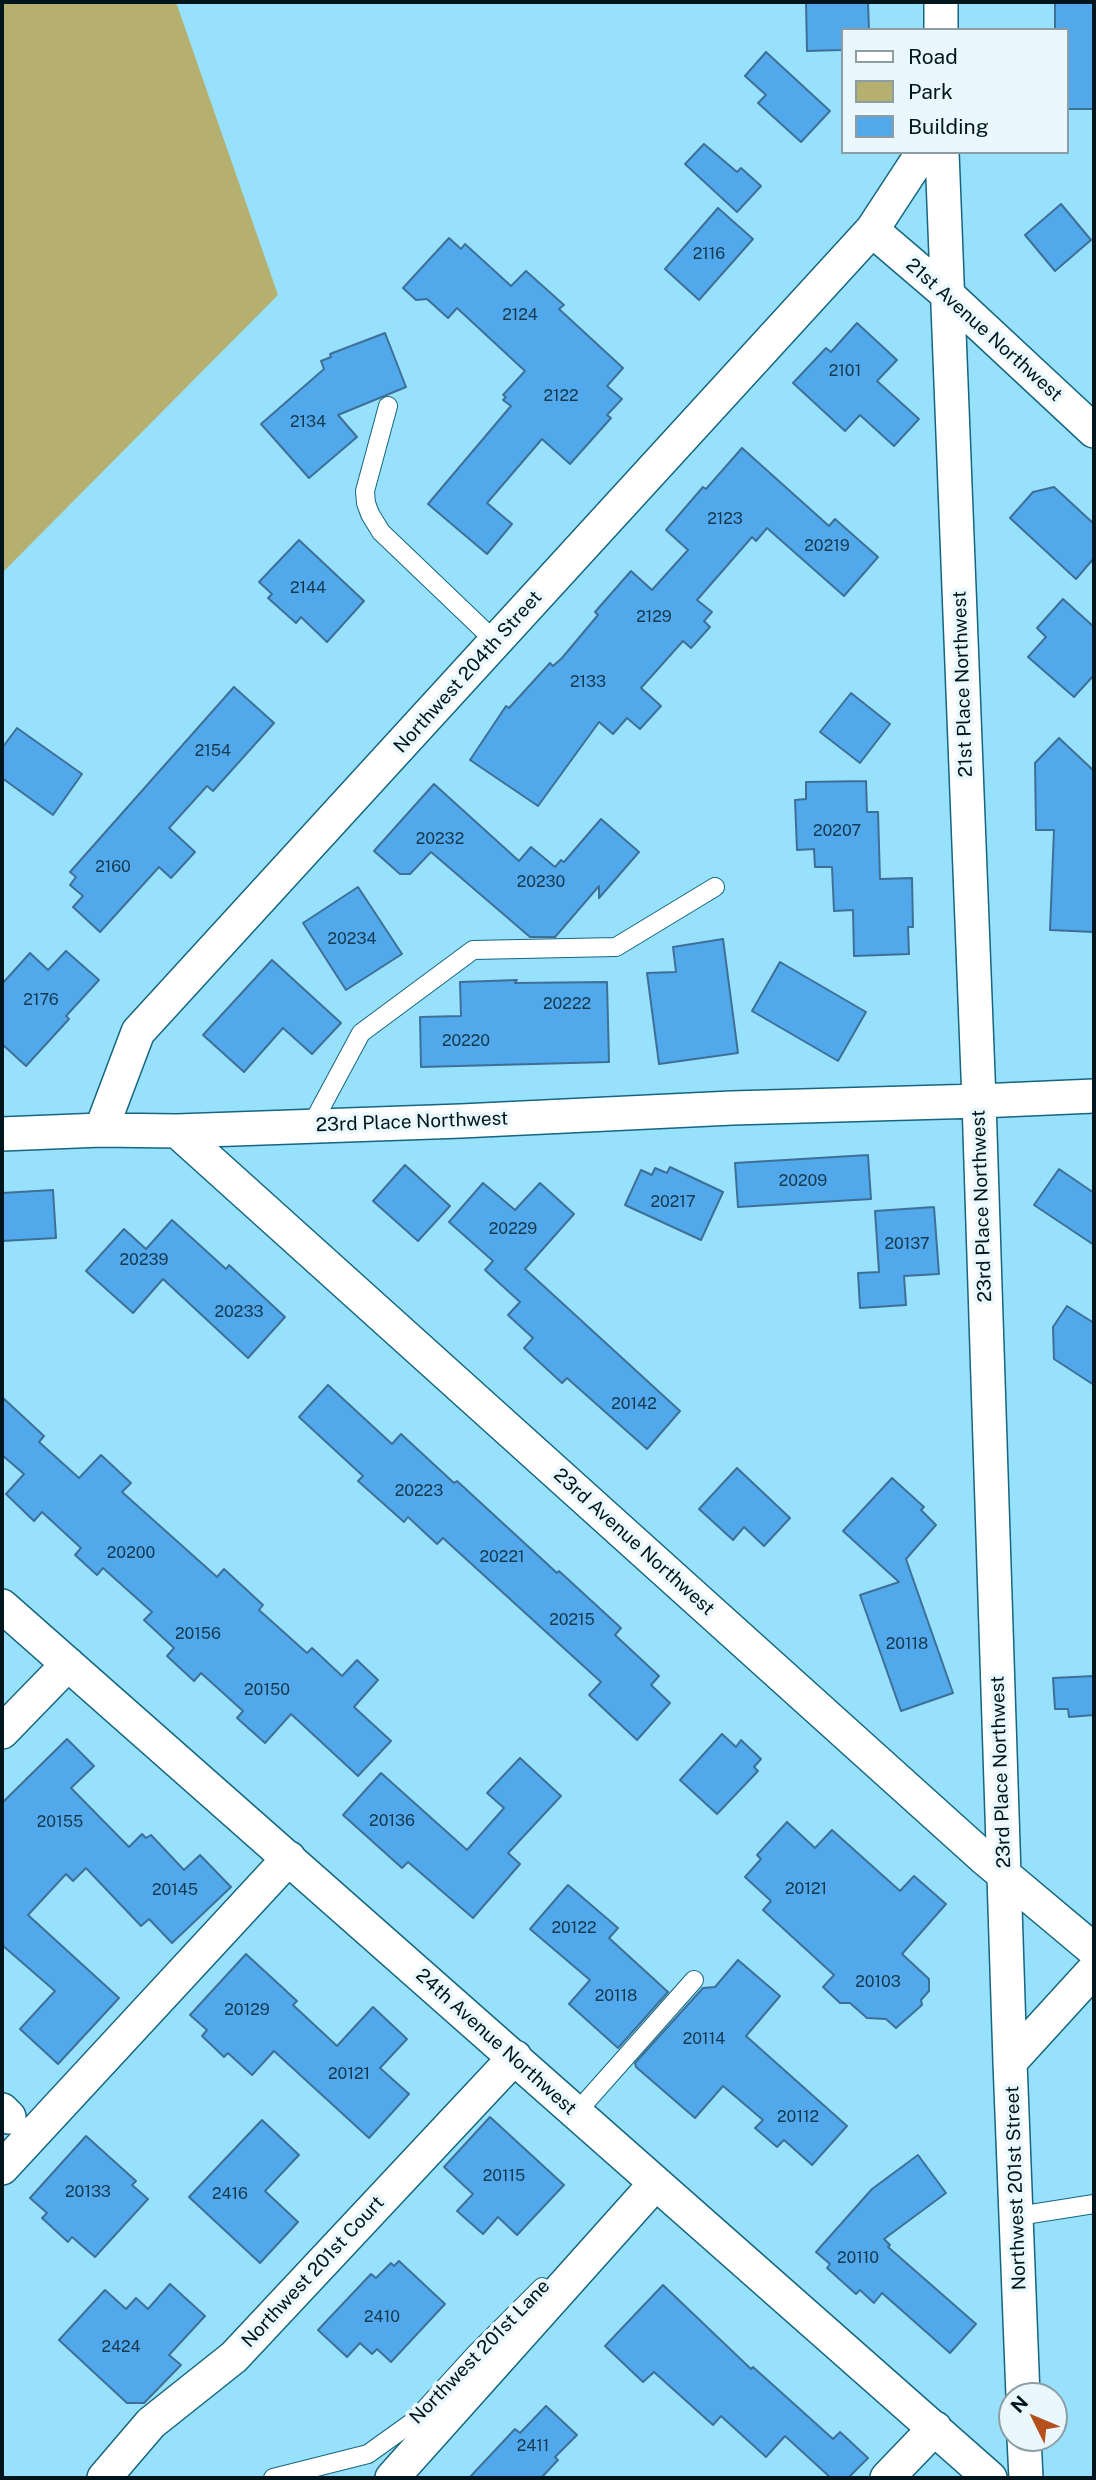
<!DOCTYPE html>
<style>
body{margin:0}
#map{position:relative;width:1096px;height:2480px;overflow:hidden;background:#98e1fd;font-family:"Public Sans",sans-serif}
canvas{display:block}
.frame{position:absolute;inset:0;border:4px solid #01151c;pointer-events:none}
.legend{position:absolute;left:841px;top:28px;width:228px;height:126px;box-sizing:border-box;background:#eaf8fe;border:2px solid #8d9da4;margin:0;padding:9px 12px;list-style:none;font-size:21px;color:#01151c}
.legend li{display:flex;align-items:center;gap:14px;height:35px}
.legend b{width:35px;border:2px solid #8d9da4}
.north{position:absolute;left:998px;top:2382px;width:70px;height:70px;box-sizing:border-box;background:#eaf8fe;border:2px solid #8d9da4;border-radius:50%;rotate:313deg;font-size:19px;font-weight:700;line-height:28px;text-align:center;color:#01151c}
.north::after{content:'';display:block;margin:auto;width:24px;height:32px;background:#b5501d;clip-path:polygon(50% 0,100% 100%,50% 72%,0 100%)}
</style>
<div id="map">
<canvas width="1096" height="2480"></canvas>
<div class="frame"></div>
<ul class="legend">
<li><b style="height:9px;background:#fff"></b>Road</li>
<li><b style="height:19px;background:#b6b070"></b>Park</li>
<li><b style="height:19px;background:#51a8eb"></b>Building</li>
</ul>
<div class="north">N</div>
</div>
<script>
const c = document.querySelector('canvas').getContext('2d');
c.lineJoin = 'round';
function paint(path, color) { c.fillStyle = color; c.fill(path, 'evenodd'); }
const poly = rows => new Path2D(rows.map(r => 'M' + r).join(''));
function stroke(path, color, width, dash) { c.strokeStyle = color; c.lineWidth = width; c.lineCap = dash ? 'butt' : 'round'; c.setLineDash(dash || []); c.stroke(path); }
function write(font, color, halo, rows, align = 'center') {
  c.font = font + ' "Public Sans",sans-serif'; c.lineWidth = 7; c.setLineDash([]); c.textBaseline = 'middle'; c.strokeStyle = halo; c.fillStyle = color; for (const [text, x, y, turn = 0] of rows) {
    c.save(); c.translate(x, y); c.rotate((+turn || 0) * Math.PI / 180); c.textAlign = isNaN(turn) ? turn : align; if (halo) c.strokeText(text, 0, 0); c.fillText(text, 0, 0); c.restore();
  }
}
const green = poly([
 [2,2,176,2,278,295,2,573]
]);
const building = poly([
 [806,2,868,2,869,30,842,30,842,50,807,51,806,2],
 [1055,2,1094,2,1094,109,1066,109,1066,30,1055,30,1055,2],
 [766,52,830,111,801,142,758,103,766,95,745,76,766,52],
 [704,144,737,172,741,168,761,186,737,212,685,164,704,144],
 [1061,204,1091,240,1055,271,1025,235,1061,204],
 [718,208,753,239,699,300,665,269,718,208],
 [449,238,461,249,465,244,511,286,526,271,564,305,559,309,623,368,607,386,622,399,607,415,611,418,570,464,542,439,487,503,512,524,487,554,428,504,511,406,503,400,506,397,503,395,525,371,457,308,448,318,427,299,416,300,403,288,449,238],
 [857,323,897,360,877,381,919,419,894,446,860,415,845,431,793,383,826,348,831,352,857,323],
 [385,333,406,387,338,415,357,437,309,478,261,424,324,369,321,361,331,357,330,354,385,333],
 [742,448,829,526,835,519,878,557,844,596,767,528,756,541,752,537,697,600,712,612,704,621,710,627,691,648,683,641,641,688,661,706,640,729,627,718,613,734,599,722,538,806,470,760,506,706,509,708,550,663,553,666,562,658,598,615,595,612,631,571,652,590,688,550,666,530,703,487,706,489,742,448],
 [1054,487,1094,524,1094,558,1076,579,1010,518,1033,492,1054,487],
 [299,540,364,601,327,642,301,617,296,623,268,598,272,594,259,582,299,540],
 [1063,599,1094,627,1094,675,1074,697,1028,657,1046,637,1037,628,1063,599],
 [234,687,274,723,213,791,207,786,169,828,195,852,171,878,159,867,100,932,73,907,83,896,70,885,76,877,70,872,234,687],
 [851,693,890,724,860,763,820,732,851,693],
 [17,728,82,774,53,815,2,778,2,748,17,728],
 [1059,738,1094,771,1094,932,1050,930,1054,830,1036,830,1035,763,1059,738],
 [866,781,867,812,878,812,880,879,912,878,913,927,908,927,909,954,854,956,853,910,834,911,832,867,815,867,814,849,797,850,795,800,806,799,806,782,866,781],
 [434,784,519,861,531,847,555,867,561,860,564,862,601,819,639,852,599,898,599,886,555,937,530,937,431,852,410,874,400,874,374,851,434,784],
 [358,887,402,954,346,990,303,923,358,887],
 [723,939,738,1053,659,1064,647,973,676,972,673,947,723,939],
 [66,951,99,980,66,1016,69,1019,26,1066,2,1044,2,984,30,953,48,970,66,951],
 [272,960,341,1023,312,1054,283,1028,244,1072,203,1035,272,960],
 [780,962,866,1012,838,1061,752,1011,780,962],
 [517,980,515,983,607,982,609,1062,421,1067,420,1017,461,1016,460,982,517,980],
 [868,1155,871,1199,738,1207,735,1163,868,1155],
 [405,1165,450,1206,418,1241,373,1201,405,1165],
 [670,1167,723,1192,701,1240,625,1205,641,1170,652,1175,655,1168,667,1173,670,1167],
 [1059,1169,1094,1193,1094,1245,1034,1205,1059,1169],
 [483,1183,515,1210,540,1183,574,1214,525,1269,680,1411,647,1449,567,1378,562,1383,524,1348,533,1338,508,1315,520,1302,485,1270,493,1261,449,1222,483,1183],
 [53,1190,56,1238,2,1241,2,1193,53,1190],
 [934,1207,939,1274,904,1276,906,1305,860,1308,858,1273,879,1272,875,1211,934,1207],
 [172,1220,226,1269,229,1265,285,1317,248,1358,163,1279,133,1313,86,1271,124,1229,146,1249,172,1220],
 [1067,1306,1094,1323,1094,1385,1054,1359,1053,1327,1067,1306],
 [328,1385,392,1444,401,1434,454,1483,457,1481,557,1573,559,1571,621,1628,615,1635,659,1676,651,1685,670,1703,637,1740,589,1695,601,1682,443,1538,437,1544,408,1517,404,1522,358,1481,363,1476,299,1417,328,1385],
 [2,1397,44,1436,39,1442,79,1478,101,1455,131,1483,122,1492,217,1577,224,1569,263,1605,259,1610,307,1653,312,1648,342,1676,357,1660,378,1680,354,1707,391,1741,358,1776,291,1714,265,1743,237,1718,243,1711,201,1673,194,1681,167,1656,174,1648,144,1620,152,1612,103,1568,97,1575,75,1555,81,1548,42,1512,34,1521,6,1494,24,1474,2,1455,2,1397],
 [737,1468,790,1518,764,1546,744,1527,733,1540,699,1509,737,1468],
 [892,1478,924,1507,921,1510,936,1525,906,1559,953,1693,901,1711,860,1595,899,1582,843,1531,892,1478],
 [1094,1676,1094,1715,1069,1717,1068,1709,1055,1709,1053,1678,1094,1676],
 [722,1734,736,1747,741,1740,761,1759,754,1767,758,1771,717,1814,680,1780,722,1734],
 [67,1739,94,1766,71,1788,129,1847,142,1834,146,1838,151,1835,184,1870,200,1855,231,1887,172,1943,149,1919,141,1926,86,1868,73,1881,66,1874,28,1915,119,1998,58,2064,20,2029,55,1991,2,1945,2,1803,67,1739],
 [520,1758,561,1796,508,1853,520,1864,473,1918,408,1862,402,1868,343,1815,381,1773,467,1850,504,1808,487,1793,520,1758],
 [787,1822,815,1848,832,1830,900,1891,914,1876,946,1904,902,1954,929,1979,929,1991,921,2000,922,2005,896,2028,886,2019,867,2018,850,2003,840,2003,823,1987,834,1975,763,1910,771,1901,745,1877,761,1859,757,1855,787,1822],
 [568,1885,618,1928,609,1938,668,1992,618,2048,569,2004,590,1980,530,1929,568,1885],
 [246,1954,297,2001,293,2005,337,2046,373,2007,407,2039,380,2068,409,2094,369,2138,274,2051,252,2075,228,2053,224,2057,202,2036,207,2030,190,2015,246,1954],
 [738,1960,780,1996,746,2036,847,2126,812,2165,784,2140,777,2147,755,2128,763,2120,723,2086,695,2118,636,2067,635,2063,703,1988,715,1987,738,1960],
 [490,2117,564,2185,517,2235,498,2217,483,2234,457,2211,473,2194,444,2167,490,2117],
 [262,2120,299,2155,265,2191,298,2222,260,2263,189,2197,262,2120],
 [86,2136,136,2181,132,2185,148,2199,95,2257,72,2237,68,2242,42,2218,47,2213,30,2198,86,2136],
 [918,2155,946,2193,884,2239,890,2245,888,2247,976,2324,950,2353,882,2293,874,2303,860,2290,856,2294,827,2268,830,2264,816,2252,872,2189,918,2155],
 [399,2261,445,2304,391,2362,377,2349,372,2354,360,2343,347,2357,318,2330,371,2274,376,2278,391,2263,394,2266,399,2261],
 [170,2284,205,2316,169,2355,181,2365,144,2403,127,2403,59,2340,105,2290,126,2309,136,2298,148,2309,170,2284],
 [663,2285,751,2369,753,2367,833,2439,840,2432,868,2458,848,2478,831,2478,785,2436,766,2457,721,2416,713,2425,654,2372,643,2382,605,2346,663,2285],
 [546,2406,577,2435,555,2457,558,2460,541,2478,469,2478,515,2429,520,2433,546,2406]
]);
const service = poly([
 [388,406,365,491,366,503,370,514,381,532,496,642],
 [311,1126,361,1033,473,950,616,947,715,887],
 [576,2113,694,1980],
 [1018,2216,1094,2204],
 [273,2478,368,2454,414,2421,476,2353,542,2287]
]);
const minor = poly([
 [941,30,941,2],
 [942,152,979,1101,1094,1096],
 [872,230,948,295,1094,431],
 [101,1130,138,1032,872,230,923,152],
 [177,1131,983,1857,1094,1950],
 [2,1134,101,1130,177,1131,461,1121,732,1108,979,1101,1010,2062],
 [2,1606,990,2478],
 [2,1732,68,1664],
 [2,2110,9,2117],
 [2,2168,289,1858],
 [1023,2396,1010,2062,1094,1970],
 [1024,2438,1026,2478],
 [104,2478,151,2423,234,2357,515,2057],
 [392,2478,655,2184],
 [887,2478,935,2428]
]);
const numberNames = [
 ["2116",709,254],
 ["2124",520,315],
 ["2101",845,371],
 ["2122",561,396],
 ["2134",308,422],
 ["2123",725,519],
 ["20219",827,546],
 ["2144",308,588],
 ["2129",654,617],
 ["2133",588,682],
 ["2154",213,751],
 ["20207",837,831],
 ["20232",440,839],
 ["2160",113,867],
 ["20230",541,882],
 ["20234",352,939],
 ["2176",41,1000],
 ["20222",567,1004],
 ["20220",466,1041],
 ["20209",803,1181],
 ["20217",673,1202],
 ["20229",513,1229],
 ["20137",907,1244],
 ["20239",144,1260],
 ["20233",239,1312],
 ["20142",634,1404],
 ["20223",419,1491],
 ["20200",131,1553],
 ["20221",502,1557],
 ["20215",572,1620],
 ["20156",198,1634],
 ["20118",907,1644],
 ["20150",267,1690],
 ["20136",392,1821],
 ["20155",60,1822],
 ["20121",806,1889],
 ["20145",175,1890],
 ["20122",574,1928],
 ["20103",878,1982],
 ["20118",616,1996],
 ["20129",247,2010],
 ["20114",704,2039],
 ["20121",349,2074],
 ["20112",798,2117],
 ["20115",504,2176],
 ["20133",88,2192],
 ["2416",230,2194],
 ["20110",858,2258],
 ["2410",382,2317],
 ["2424",121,2347],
 ["2411",533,2446]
];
const streetNames = [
 ["21st Avenue Northwest",984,330,42],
 ["Northwest 204th Street",468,672,-48],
 ["21st Place Northwest",963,684,-92],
 ["23rd Place Northwest",412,1122,-2],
 ["23rd Place Northwest",982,1206,-92],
 ["23rd Avenue Northwest",634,1542,42],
 ["23rd Place Northwest",1001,1772,-92],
 ["24th Avenue Northwest",496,2042,42],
 ["Northwest 201st Street",1016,2188,-92],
 ["Northwest 201st Court",313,2272,-47],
 ["Northwest 201st Lane",480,2352,-46]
];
paint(green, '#b6b070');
paint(building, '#51a8eb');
stroke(building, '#3e7097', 2);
stroke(service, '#15667e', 20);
stroke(minor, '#15667e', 36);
stroke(service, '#fff', 18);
stroke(minor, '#fff', 33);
write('16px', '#153a50', null, numberNames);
write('19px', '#01151c', '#eaf8fe', streetNames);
</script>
